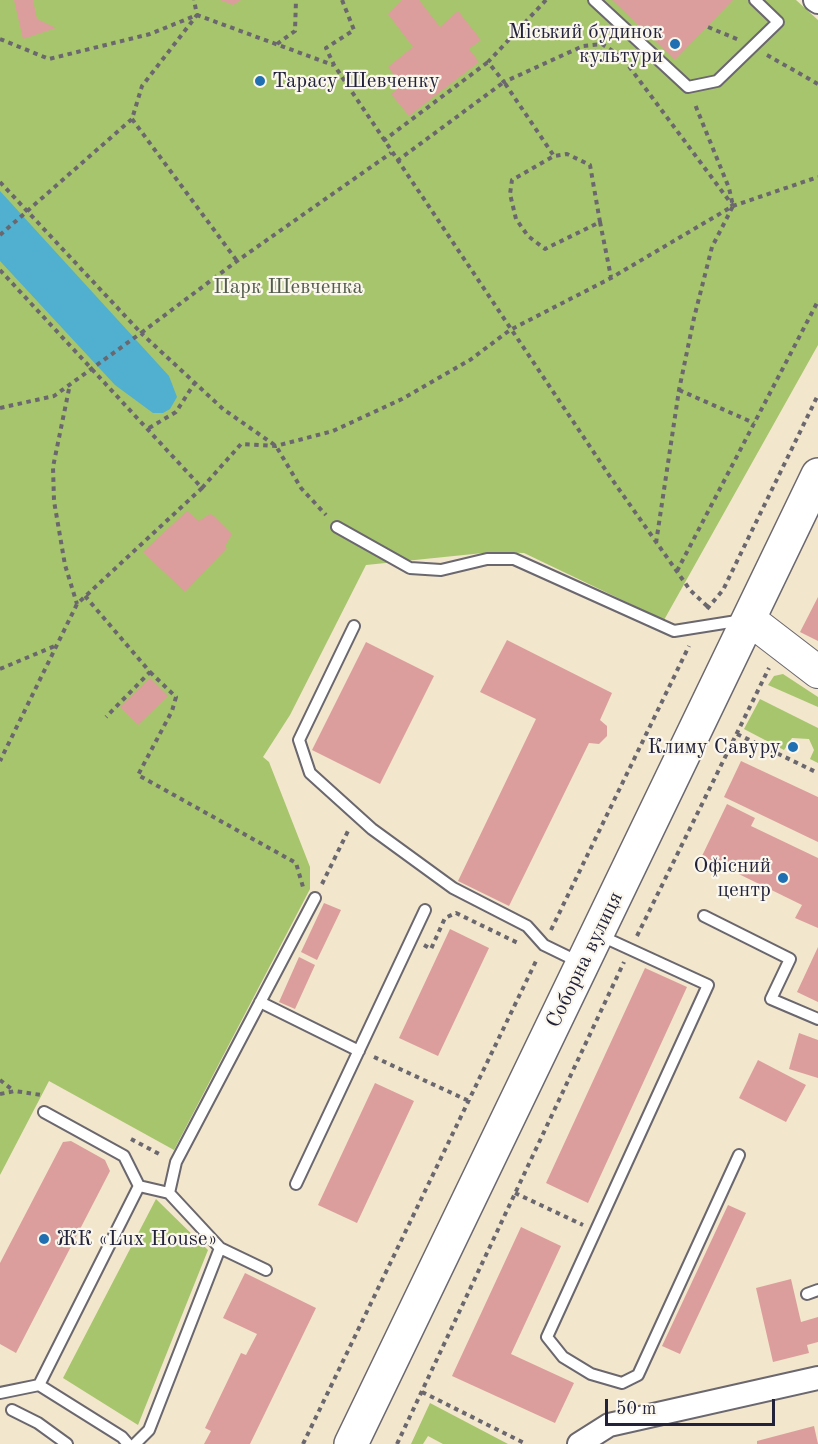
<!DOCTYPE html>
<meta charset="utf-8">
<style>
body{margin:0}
#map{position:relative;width:818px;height:1444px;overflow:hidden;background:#f2e6cc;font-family:"Old Standard TT",serif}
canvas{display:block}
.scale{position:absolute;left:605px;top:1399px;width:170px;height:27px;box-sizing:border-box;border:3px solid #22223b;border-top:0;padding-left:8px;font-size:18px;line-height:21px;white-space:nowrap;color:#22223b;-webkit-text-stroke:4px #fbf7ec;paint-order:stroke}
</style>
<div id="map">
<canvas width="818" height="1444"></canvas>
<div class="scale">50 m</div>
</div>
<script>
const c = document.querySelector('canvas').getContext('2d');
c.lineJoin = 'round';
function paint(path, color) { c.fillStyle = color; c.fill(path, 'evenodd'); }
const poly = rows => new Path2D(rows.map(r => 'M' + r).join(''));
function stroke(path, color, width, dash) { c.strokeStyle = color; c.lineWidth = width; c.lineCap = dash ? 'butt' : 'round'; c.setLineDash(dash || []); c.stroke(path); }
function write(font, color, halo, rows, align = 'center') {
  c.font = font + ' "Old Standard TT",serif'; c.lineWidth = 4.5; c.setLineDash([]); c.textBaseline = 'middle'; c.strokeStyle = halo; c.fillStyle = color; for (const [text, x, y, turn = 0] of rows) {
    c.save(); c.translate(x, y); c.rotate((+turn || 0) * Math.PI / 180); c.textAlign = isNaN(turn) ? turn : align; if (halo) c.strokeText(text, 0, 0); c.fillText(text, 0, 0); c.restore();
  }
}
const green = poly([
 [0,0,796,0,818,20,818,345,664,620,524,553,493,552,366,565,290,715,263,757,269,762,310,867,310,889,174,1150,49,1081,0,1175],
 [783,674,818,697,818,707,768,685,774,676],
 [760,699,818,728,818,763,810,759,814,750,809,739,792,738,784,750,744,729],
 [156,1199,208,1250,138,1425,63,1378],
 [430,1403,508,1444,443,1444,428,1436,423,1444,411,1444]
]);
const water = poly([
 [0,191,169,376,177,397,170,409,163,413,153,413,115,385,0,261]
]);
const building = poly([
 [14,0,33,0,37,19,56,28,23,39],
 [220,0,241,0,233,5],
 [402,0,419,0,440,27,458,11,481,40,469,49,479,62,409,116,391,94,402,85,388,67,413,47,388,14],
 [612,0,733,0,675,60],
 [187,511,199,521,210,514,214,516,232,534,225,546,227,548,185,592,143,552],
 [818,597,818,641,800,632],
 [507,640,612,693,600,720,607,726,607,736,599,744,589,743,509,906,458,881,536,719,480,692],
 [366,642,434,676,380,784,312,750],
 [150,678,168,696,138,725,120,707],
 [741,761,818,797,818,842,724,797],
 [727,804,755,818,751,826,818,858,818,928,795,918,802,905,702,856],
 [324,903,341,910,317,960,301,952],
 [450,929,489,948,438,1056,399,1038],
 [818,947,818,1002,797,992],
 [299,957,315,965,295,1009,279,1002],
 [645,968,687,987,588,1203,546,1183],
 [799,1033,818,1040,818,1078,789,1069],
 [758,1060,806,1085,786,1122,739,1098],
 [375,1083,414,1101,357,1223,318,1205],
 [71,1141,105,1160,110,1171,16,1353,0,1344,0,1263,63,1142],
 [728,1205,746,1213,680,1354,662,1346],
 [521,1227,561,1246,511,1354,574,1383,555,1423,452,1376],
 [245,1273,316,1308,250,1444,204,1444,211,1431,205,1428,241,1353,246,1355,257,1334,223,1318],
 [791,1279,801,1322,818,1317,818,1342,807,1345,809,1353,773,1362,756,1288],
 [814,1426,818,1444,757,1444,757,1441]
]);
const path = poly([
 [342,0,354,30,326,48,334,65,611,478,690,590,708,607],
 [546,0,488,62,504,82,583,46,602,44,622,57,733,206],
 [708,27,739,40],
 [0,39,49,59,150,34,197,15,333,65],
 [277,44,295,31,296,0],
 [767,55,818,84],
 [132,119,237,261],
 [383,141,488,62],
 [397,161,504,82,554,156,512,180,510,194,516,219,528,236,545,249,600,222,590,165,567,154,554,156],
 [0,182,141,333,237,261,391,153],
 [600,222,611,277],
 [0,235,132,119,142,86,197,15,194,0],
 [0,270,202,488,77,604,0,761],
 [69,389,53,467,54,501,65,565,77,604],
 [679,390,754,423],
 [0,408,54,396,141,333,223,409,276,446,301,488,326,515],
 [149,428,176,412,194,384],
 [202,488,241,444,276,446,333,431,402,399,470,360,510,330,611,278,733,206,818,177],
 [656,543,679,390,694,318,712,247,733,206,729,188,694,102],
 [677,571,818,301],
 [85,596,150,672,106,717],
 [707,609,723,590,818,395],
 [0,669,57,645],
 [150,672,176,697,172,711,138,775,296,863,303,887],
 [737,734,818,773],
 [322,884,349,829],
 [551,930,689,646],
 [637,936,769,668],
 [424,945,431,949,445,918,456,913,520,944],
 [374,1057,469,1101],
 [0,1080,14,1091],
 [0,1094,15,1091,41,1095],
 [131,1139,161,1155],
 [515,1193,583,1225],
 [422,1392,526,1444],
 [303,1444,537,959],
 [397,1444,624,962]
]);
const lane = poly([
 [594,0,688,87,717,81,778,22,755,0],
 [337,527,410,568,441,570,487,559,514,559,674,631,743,620],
 [354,626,299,740,310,773,372,829,453,888,527,926,544,945,581,963],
 [704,916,790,959,771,999,818,1019],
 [599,935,708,985,547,1337,563,1357,591,1374,622,1383,638,1375,739,1155],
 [260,1002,359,1051],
 [296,1184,425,910],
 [139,1186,169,1193],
 [220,1248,266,1270],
 [807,1294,818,1290],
 [39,1385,139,1186,124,1156,44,1112],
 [0,1393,39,1385,122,1437,128,1444],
 [12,1410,38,1423,67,1444],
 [135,1444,149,1430,220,1248,169,1193,176,1162,315,898]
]);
const street = poly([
 [815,0,818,2],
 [579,1444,609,1425,818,1378]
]);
const secondary = poly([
 [749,619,818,672]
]);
const primary = poly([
 [351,1444,818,475]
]);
const markers = [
 [675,44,6,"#1f6fb2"],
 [260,81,6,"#1f6fb2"],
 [793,747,6,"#1f6fb2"],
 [783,878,6,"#1f6fb2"],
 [44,1239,6,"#1f6fb2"]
];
const poiNames = [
 ["Міський будинок",663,32],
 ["культури",663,56],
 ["Тарасу Шевченку",272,81,"left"],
 ["Климу Савуру",781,747],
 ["Офісний",771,866],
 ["центр",771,890],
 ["ЖК «Lux House»",56,1239,"left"]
];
const parkNames = [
 ["Парк Шевченка",288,287]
];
const streetNames = [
 ["Соборна вулиця",585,960,-64]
];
paint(green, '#a7c56c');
paint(water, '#51afcf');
paint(building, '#dc9e9c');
stroke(lane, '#6b676e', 14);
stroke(street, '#6b676e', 26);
stroke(secondary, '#6b676e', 34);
stroke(primary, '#6b676e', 36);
stroke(path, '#6b676e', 4, [4.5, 4.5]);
stroke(lane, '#fff', 10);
stroke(street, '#fff', 22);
stroke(secondary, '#fff', 32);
stroke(primary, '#fff', 33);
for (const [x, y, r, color] of markers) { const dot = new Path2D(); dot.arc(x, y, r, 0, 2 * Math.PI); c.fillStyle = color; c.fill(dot); stroke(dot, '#fbf7ec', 2); }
write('21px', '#22223b', '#fbf7ec', poiNames, 'right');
write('21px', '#515b4c', '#fbf7ec', parkNames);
write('21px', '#22223b', '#fbf7ec', streetNames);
</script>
